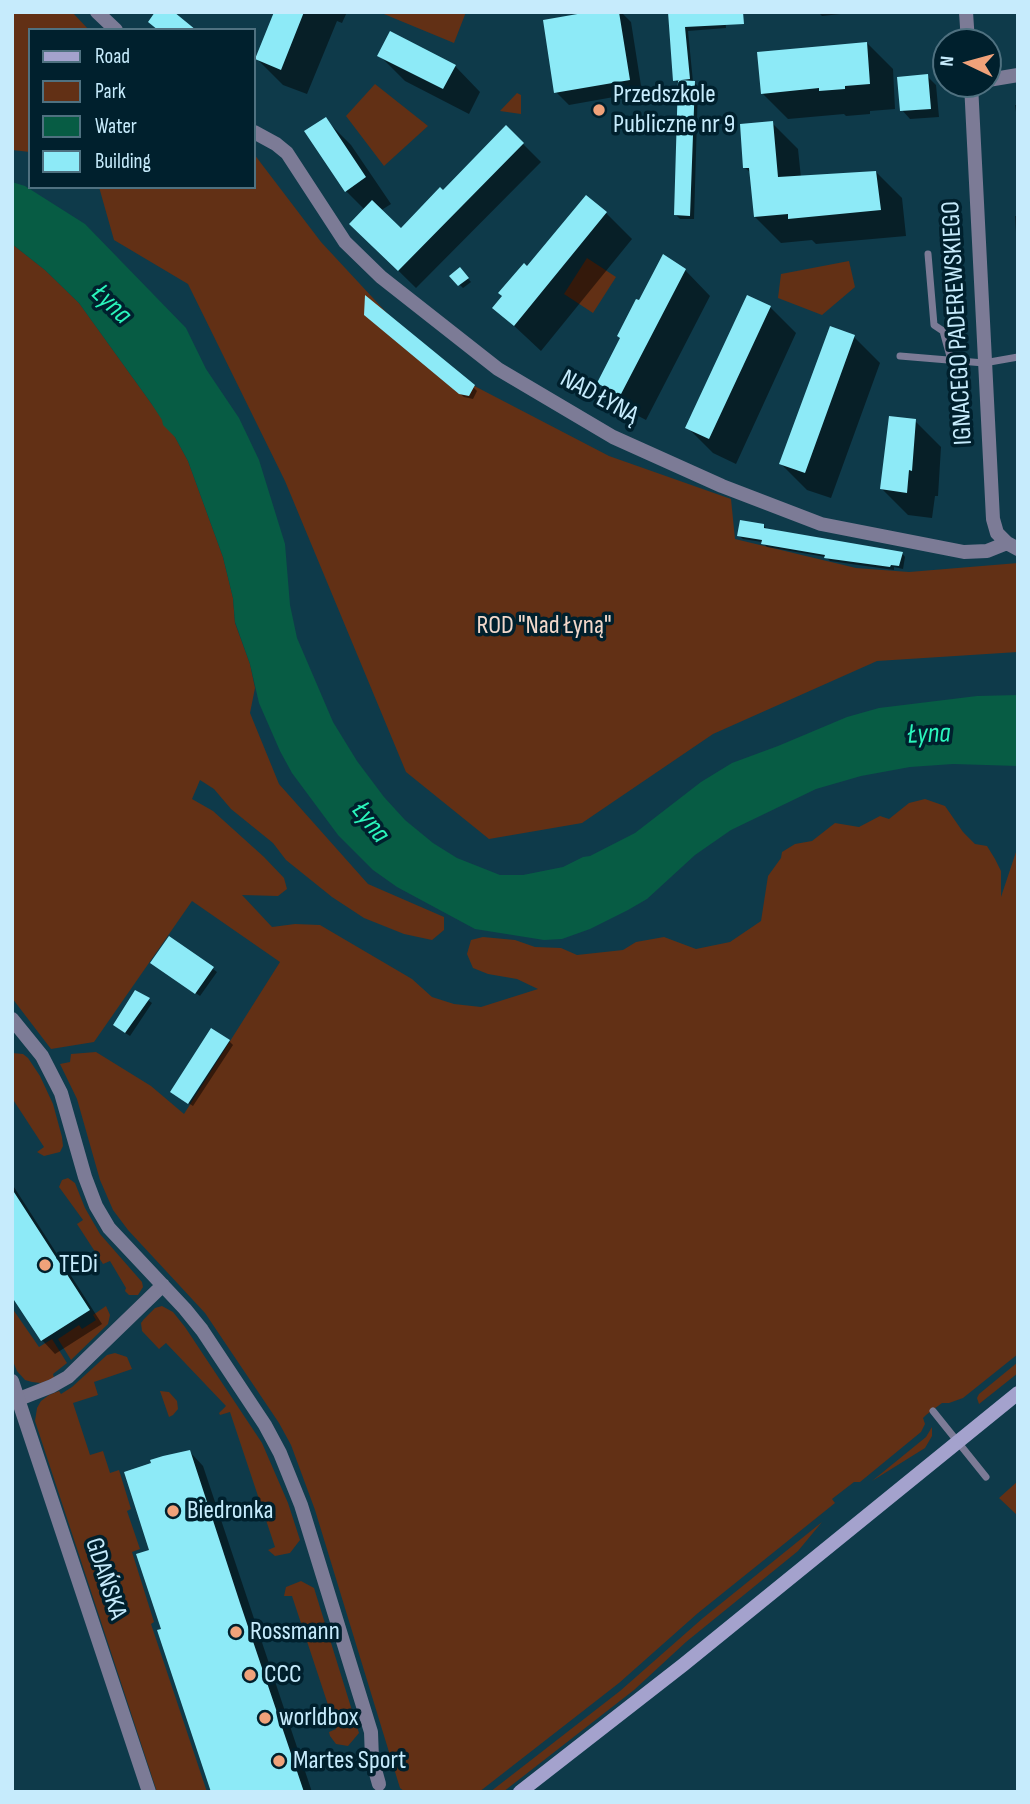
<!DOCTYPE html>
<meta charset="utf-8">
<style>
body{margin:0}
#map{position:relative;width:1030px;height:1804px;overflow:hidden;background:#0e3a4a;font-family:"Sofia Sans Condensed",sans-serif}
canvas{display:block}
.frame{position:absolute;inset:0;border:14px solid #c6ebfc;pointer-events:none}
.legend{position:absolute;left:28px;top:28px;width:228px;height:161px;box-sizing:border-box;background:#00202d;border:2px solid #4f7180;margin:0;padding:9px 12px;list-style:none;font-size:21px;color:#c6ebfc}
.legend li{display:flex;align-items:center;gap:14px;height:35px}
.legend b{width:35px;border:2px solid #4f7180}
.north{position:absolute;left:932px;top:28px;width:70px;height:70px;box-sizing:border-box;background:#00202d;border:2px solid #4f7180;border-radius:50%;rotate:275deg;font-size:19px;font-weight:700;line-height:28px;text-align:center;color:#c6ebfc}
.north::after{content:'';display:block;margin:auto;width:24px;height:32px;background:#f0a27a;clip-path:polygon(50% 0,100% 100%,50% 72%,0 100%)}
</style>
<div id="map">
<canvas width="1030" height="1804"></canvas>
<div class="frame"></div>
<ul class="legend">
<li><b style="height:9px;background:#a4a2cd"></b>Road</li>
<li><b style="height:19px;background:#623015"></b>Park</li>
<li><b style="height:19px;background:#075c44"></b>Water</li>
<li><b style="height:19px;background:#8deaf7"></b>Building</li>
</ul>
<div class="north">N</div>
</div>
<script>
const c = document.querySelector('canvas').getContext('2d');
c.lineJoin = 'round';
function paint(path, color) { c.fillStyle = color; c.fill(path, 'evenodd'); }
const poly = rows => new Path2D(rows.map(r => 'M' + r).join(''));
function stroke(path, color, width, dash) { c.strokeStyle = color; c.lineWidth = width; c.lineCap = dash ? 'butt' : 'round'; c.setLineDash(dash || []); c.stroke(path); }
function write(font, color, halo, rows, align = 'center') {
  c.font = font + ' "Sofia Sans Condensed",sans-serif'; c.lineWidth = 7; c.setLineDash([]); c.textBaseline = 'middle'; c.strokeStyle = halo; c.fillStyle = color; for (const [text, x, y, turn = 0] of rows) {
    c.save(); c.translate(x, y); c.rotate((+turn || 0) * Math.PI / 180); c.textAlign = isNaN(turn) ? turn : align; if (halo) c.strokeText(text, 0, 0); c.fillText(text, 0, 0); c.restore();
  }
}
const green = poly([
 [12,12,72,12,89,30,30,30,30,152,12,150],
 [379,12,466,12,454,43],
 [375,84,428,126,384,166,346,116],
 [517,93,521,95,521,114,500,111],
 [254,154,321,242,436,366,609,456,731,499,735,539,856,568,909,572,1018,563,1018,652,877,661,713,734,582,823,489,839,406,772,285,481,188,284,114,240,99,187,254,187],
 [12,244,45,270,79,303,151,403,175,437,188,461,223,557,233,598,235,623,250,664,255,688,250,713,279,784,368,884,444,917,444,930,432,940,404,934,364,918,332,897,286,860,273,843,231,809,214,789,200,780,192,799,213,811,264,857,284,878,287,889,278,896,242,895,272,927,295,924,320,925,412,979,432,997,454,1004,481,1007,538,989,517,979,488,974,473,968,467,954,471,940,483,937,515,940,535,947,561,948,577,955,623,950,636,942,664,937,696,949,730,942,761,921,768,876,781,858,782,852,795,844,812,841,835,823,859,827,880,816,889,819,909,803,925,799,945,806,963,832,975,844,987,846,995,859,1001,871,1001,897,1018,846,1018,1354,963,1398,949,1403,942,1403,926,1415,923,1418,925,1424,921,1432,860,1482,854,1482,832,1499,835,1503,698,1613,619,1683,479,1792,405,1792,400,1788,315,1510,291,1445,279,1423,205,1313,128,1230,113,1210,100,1180,77,1099,60,1064,70,1062,71,1054,96,1052,151,1086,184,1114,280,962,192,901,94,1042,51,1049,12,998],
 [587,258,616,277,593,313,564,294],
 [849,261,855,287,822,315,778,298,781,274],
 [12,1053,23,1054,28,1058,40,1076,53,1104,62,1137,63,1146,60,1152,44,1156,37,1152,44,1147,12,1098],
 [68,1178,75,1183,85,1208,100,1234,142,1282,143,1287,138,1295,129,1295,125,1291,126,1288,110,1261,103,1264,77,1224,83,1220,59,1187,62,1180],
 [106,1306,110,1315,108,1324,71,1360,58,1339,79,1325,82,1329,96,1320,93,1315],
 [162,1306,173,1312,185,1327,262,1443,288,1503,300,1540,290,1553,275,1556,268,1550,275,1547,230,1412,220,1415,219,1413,226,1406,166,1343,159,1349,142,1331,141,1323,144,1319,155,1308],
 [12,1308,39,1347,52,1339,67,1363,53,1374,54,1378,41,1383,32,1382,25,1380,17,1371,12,1359],
 [115,1353,127,1357,132,1369,94,1382,98,1395,73,1403,90,1455,103,1451,110,1473,119,1470,131,1509,127,1511,140,1549,132,1552,154,1622,151,1624,207,1792,157,1792,35,1421,37,1408,41,1401,49,1395,59,1391,61,1394,72,1387,107,1355],
 [1018,1362,1018,1373,979,1404,977,1398,979,1394],
 [160,1391,169,1392,177,1401,178,1409,173,1415,169,1417],
 [932,1427,932,1436,925,1448,872,1481,926,1437],
 [1018,1481,1018,1516,999,1498],
 [822,1522,798,1551,686,1642,634,1690,503,1792,490,1792,620,1691,703,1618],
 [301,1581,314,1588,359,1733,348,1746,336,1744,330,1736,329,1732,336,1729,292,1596,284,1596,286,1587]
]);
const water = poly([
 [12,182,25,186,85,224,186,328,206,369,239,418,259,460,285,544,290,605,297,638,333,722,357,761,384,797,405,820,433,843,457,858,500,875,523,875,563,867,583,857,590,856,635,833,701,782,732,763,778,746,847,717,879,708,977,696,1018,695,1018,766,953,764,910,767,861,776,816,789,731,830,695,855,647,899,628,910,590,929,562,939,544,940,475,929,397,887,373,870,338,835,292,773,280,751,259,703,250,664,235,622,233,598,223,557,188,461,175,437,163,425,162,420,151,403,79,303,45,270,12,244]
]);
const shadow = poly([
 [276,12,347,12,342,23,337,21,307,94,283,85,257,59],
 [598,12,621,12,631,22,642,92,569,105,556,92],
 [669,12,725,12,726,28,688,31,693,82,698,86,694,219,680,219,676,215,679,84,675,80],
 [818,12,849,12,850,13,822,16],
 [867,43,893,69,895,109,870,111,870,114,846,116,844,114,788,119,762,93],
 [379,55,455,66,480,92,469,114,405,81],
 [927,76,936,85,939,117,910,119,902,110],
 [1015,105,1018,105,1018,120,1017,119],
 [325,119,351,145,391,204,380,211,401,231,443,192,506,127,541,162,416,288,351,224,365,210,346,191],
 [772,123,798,149,801,178,876,172,902,198,906,236,816,244,812,240,781,243,755,217,752,174,745,168],
 [606,213,632,239,541,351,495,308,527,268],
 [1015,216,1018,216,1018,266],
 [460,270,471,282,463,288,451,276],
 [685,270,710,296,646,420,625,409,599,383,640,303],
 [770,307,796,333,736,464,713,453,687,427],
 [370,319,473,387,477,391,473,399,464,397],
 [832,329,854,337,880,363,831,498,807,490,781,464],
 [915,421,941,447,938,496,935,496,932,518,908,515,882,489],
 [763,525,767,529,902,553,905,557,903,569,894,567,894,570,830,561,826,557,767,547,762,542,743,539,739,536],
 [156,966,213,969,217,972,200,996],
 [148,1000,152,1003,130,1036,119,1029],
 [229,1041,233,1045,193,1106,176,1095],
 [12,1184,102,1324,55,1354,42,1340,12,1294],
 [190,1452,203,1466,312,1792,212,1792,163,1630,152,1551]
]);
const building = poly([
 [155,12,174,12,196,30,158,30,148,22],
 [274,12,304,12,281,70,255,59],
 [589,12,619,12,630,80,554,93,543,20],
 [668,12,743,12,744,24,685,27,690,79,673,81],
 [390,31,456,65,443,89,377,56],
 [867,42,870,84,845,86,845,89,819,91,819,88,761,94,757,52],
 [928,74,931,109,900,111,897,77],
 [678,80,695,81,690,216,674,215],
 [326,117,366,177,345,192,304,131],
 [773,121,778,177,876,171,881,210,788,219,788,214,754,217,749,168,743,168,740,124],
 [506,125,524,143,398,271,349,224,372,200,401,228,440,187,443,190],
 [586,195,607,212,514,326,492,308,502,296,498,293,524,263,527,266],
 [663,254,686,269,620,396,597,383,620,338,617,336,636,299,639,300],
 [460,267,469,278,458,286,449,276],
 [365,295,475,385,469,396,459,394,364,315],
 [747,295,771,306,709,439,685,428],
 [830,326,855,335,805,473,779,464],
 [889,416,916,419,912,471,909,470,907,493,880,489],
 [740,520,764,524,764,528,903,552,899,566,891,565,890,567,824,558,825,555,761,544,762,540,737,536],
 [169,936,214,967,195,994,150,963],
 [135,990,150,998,125,1033,113,1025],
 [211,1028,230,1040,188,1104,170,1092],
 [12,1189,90,1310,41,1341,12,1297],
 [190,1450,240,1603,304,1792,211,1792,157,1630,161,1629,136,1554,149,1550,124,1472,151,1463,150,1460,163,1456]
]);
const service = poly([
 [928,254,934,325,943,331,951,360],
 [900,356,984,363,1018,357],
 [933,1411,986,1477]
]);
const minor = poly([
 [97,12,116,30],
 [966,12,968,42],
 [988,80,1018,75],
 [971,84,993,519,997,533,1007,543,1018,549],
 [254,132,276,144,287,153,345,242,381,277,498,369,613,437,722,486,821,524,964,552,987,551,1007,543],
 [12,1019,42,1056,61,1093,85,1177,96,1206,109,1228,185,1309,202,1330,265,1425,280,1453,301,1505,371,1732,372,1759,379,1784],
 [19,1399,52,1386,68,1377,163,1285]
]);
const tertiary = poly([
 [12,1381,149,1792]
]);
const secondary = poly([
 [520,1792,683,1665,1018,1393]
]);
const markers = [
 [599,110,7,"#f0a27a"],
 [45,1265,7,"#f0a27a"],
 [173,1511,7,"#f0a27a"],
 [236,1632,7,"#f0a27a"],
 [250,1675,7,"#f0a27a"],
 [265,1718,7,"#f0a27a"],
 [279,1761,7,"#f0a27a"]
];
const poiNames = [
 ["Przedszkole",613,95],
 ["Publiczne nr 9",613,125],
 ["TEDi",59,1265],
 ["Biedronka",187,1511],
 ["Rossmann",250,1632],
 ["CCC",264,1675],
 ["worldbox",279,1718],
 ["Martes Sport",293,1761]
];
const streetNames = [
 ["IGNACEGO PADEREWSKIEGO",958,323,-93],
 ["NAD ŁYNĄ",599,398,29],
 ["GDAŃSKA",105,1579,72]
];
const parkNames = [
 ["ROD \"Nad Łyną\"",544,626]
];
const waterNames = [
 ["Łyna",111,305,44],
 ["Łyna",929,735,-2],
 ["Łyna",370,823,52]
];
paint(green, '#623015');
paint(water, '#075c44');
paint(shadow, '#0007');
paint(building, '#8deaf7');
stroke(service, '#7c7b96', 7);
stroke(minor, '#7c7b96', 14);
stroke(tertiary, '#7c7b96', 14);
stroke(secondary, '#a4a2cd', 14);
for (const [x, y, r, color] of markers) { const dot = new Path2D(); dot.arc(x, y, r, 0, 2 * Math.PI); c.fillStyle = color; c.fill(dot); stroke(dot, '#00202d', 2.5); }
write('26px', '#c6ebfc', '#00202d', poiNames, 'left');
write('26px', '#c6ebfc', '#00202d', streetNames);
write('26px', '#f2d8cb', '#00202d', parkNames);
write('italic 28px', '#2af6bc', '#00202d', waterNames);
</script>
